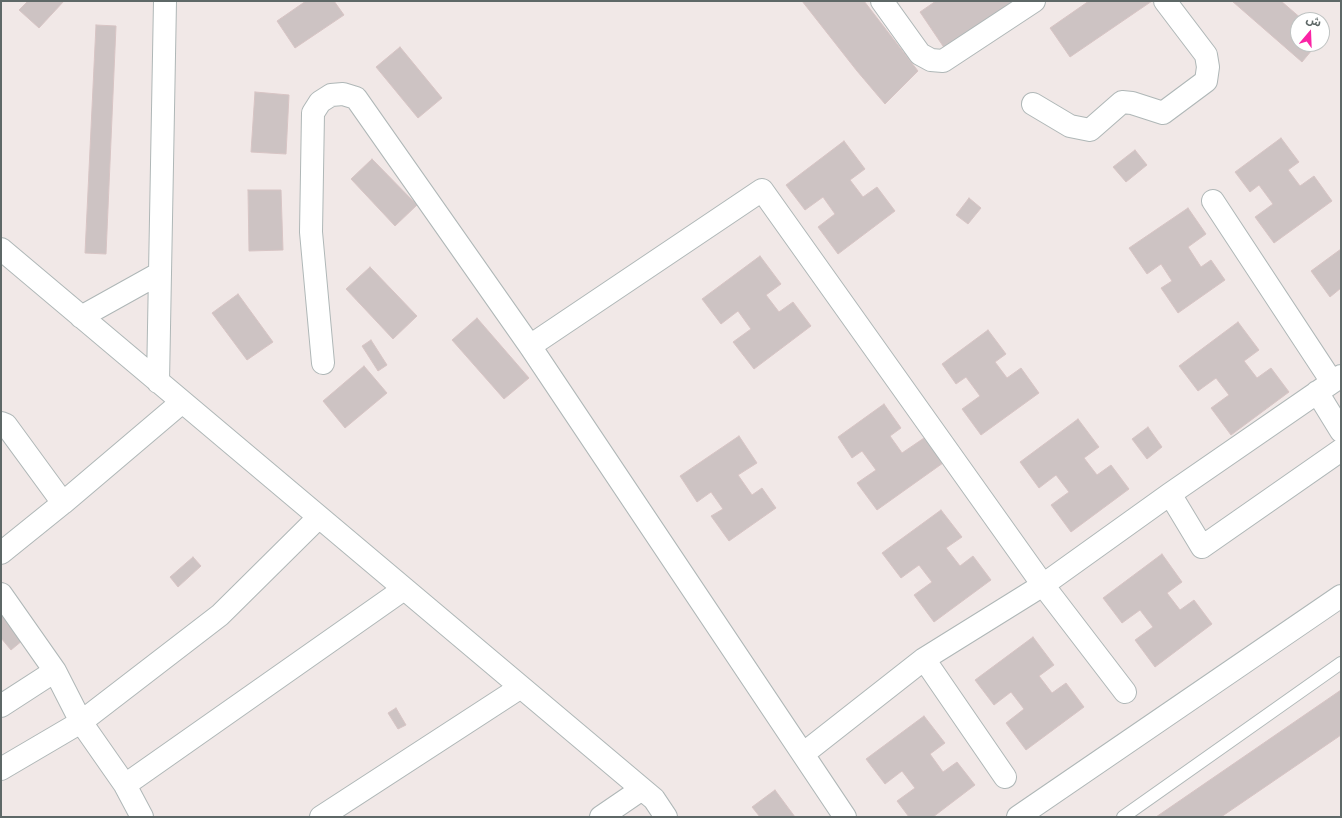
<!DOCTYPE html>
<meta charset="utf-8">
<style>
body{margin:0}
#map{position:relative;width:1342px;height:818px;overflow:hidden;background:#f1e8e7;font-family:"Alegreya Sans","Noto Sans Arabic",sans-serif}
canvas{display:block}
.frame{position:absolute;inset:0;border:2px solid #5e6867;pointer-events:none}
.north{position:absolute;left:1290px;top:12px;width:40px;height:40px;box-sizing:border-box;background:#fff;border:1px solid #bfc3c2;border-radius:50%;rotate:19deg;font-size:11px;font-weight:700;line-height:16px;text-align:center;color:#5e6867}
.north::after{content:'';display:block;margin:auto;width:14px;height:18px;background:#fa24a5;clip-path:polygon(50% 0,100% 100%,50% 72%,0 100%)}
</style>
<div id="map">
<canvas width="1342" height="818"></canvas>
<div class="frame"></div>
<div class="north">ش</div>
</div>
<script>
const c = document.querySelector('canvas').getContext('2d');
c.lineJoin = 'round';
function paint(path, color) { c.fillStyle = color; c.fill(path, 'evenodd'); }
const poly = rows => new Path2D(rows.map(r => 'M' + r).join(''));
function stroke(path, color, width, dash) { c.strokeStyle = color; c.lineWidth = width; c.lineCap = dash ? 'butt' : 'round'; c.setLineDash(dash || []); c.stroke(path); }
const building = poly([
 [28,1,64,1,39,28,19,10,28,1],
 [306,1,334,1,344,15,295,48,277,21,306,1],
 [802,1,864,1,918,71,885,104,857,71,802,1],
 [936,1,1016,1,945,49,920,12,936,1],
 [1089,1,1152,1,1070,57,1050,28,1089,1],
 [1232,1,1281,1,1303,20,1298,20,1298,44,1317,44,1302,62,1232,1],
 [96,25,116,26,106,254,85,253,96,25],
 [400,47,442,98,418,118,376,67,400,47],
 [255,92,289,95,286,154,251,152,255,92],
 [1281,138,1299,162,1288,170,1300,186,1314,176,1332,201,1274,243,1255,217,1273,204,1259,185,1250,192,1235,172,1281,138],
 [844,141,865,169,850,180,863,197,877,187,895,211,838,254,818,227,835,214,823,197,805,210,786,185,844,141],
 [1135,150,1147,165,1126,182,1113,167,1135,150],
 [372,159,417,205,395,226,351,179,372,159],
 [248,190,281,190,283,250,249,251,248,190],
 [969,198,981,208,968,224,956,215,969,198],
 [1188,208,1206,234,1188,247,1201,267,1211,260,1225,280,1178,313,1161,288,1172,281,1161,264,1147,274,1129,248,1188,208],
 [1341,249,1341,288,1330,297,1311,271,1341,249],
 [760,256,781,284,766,295,779,312,793,302,811,326,754,369,733,342,751,329,738,311,721,324,702,299,760,256],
 [370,267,417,316,393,339,346,289,370,267],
 [238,294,273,342,247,360,212,313,238,294],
 [477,318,529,378,504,399,452,340,477,318],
 [1238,322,1259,350,1244,361,1257,378,1271,368,1289,392,1231,435,1211,408,1229,395,1216,378,1198,391,1179,366,1238,322],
 [988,330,1006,354,995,362,1007,378,1021,368,1039,393,981,435,962,409,980,396,966,377,956,384,942,364,988,330],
 [371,340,387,365,378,371,362,346,371,340],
 [364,366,387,393,345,428,323,401,364,366],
 [884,404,901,428,890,436,902,453,924,438,943,463,877,510,857,483,876,470,862,451,852,458,838,437,884,404],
 [1078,419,1099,447,1084,458,1097,475,1111,465,1129,489,1071,532,1051,505,1069,492,1056,475,1039,488,1020,462,1078,419],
 [1148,427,1162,447,1147,459,1132,439,1148,427],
 [739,436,757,463,738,475,752,495,762,488,776,508,729,541,711,516,723,509,711,492,697,502,680,476,739,436],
 [941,510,962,537,946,548,960,566,973,556,991,580,934,622,914,595,932,582,919,565,901,578,882,553,941,510],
 [1162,554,1182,582,1167,593,1180,610,1194,600,1212,624,1155,667,1135,640,1153,627,1140,610,1122,623,1103,598,1162,554],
 [193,557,201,566,178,587,170,577,193,557],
 [3,615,23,640,11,650,1,638,1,616,3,615],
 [1033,637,1054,665,1039,676,1052,693,1066,683,1084,707,1026,750,1006,723,1024,709,1011,692,994,705,975,680,1033,637],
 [1341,690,1341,735,1221,817,1156,817,1341,690],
 [396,708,406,725,398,729,388,713,396,708],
 [924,716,945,743,930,754,943,772,957,762,975,785,933,817,909,817,897,801,915,788,902,771,885,784,866,759,924,716],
 [775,790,795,817,760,817,752,807,775,790]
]);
const lane = poly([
 [1123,817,1341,663]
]);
const street = poly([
 [882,1,920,54,931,60,943,61,1034,1],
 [1033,104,1070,126,1090,130,1122,102,1132,103,1163,113,1206,81,1208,67,1206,55,1165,1],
 [1213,201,1332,382],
 [1,249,654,799,666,817],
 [81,317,160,273],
 [530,346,762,190,1043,585,1125,692],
 [323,363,311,232,313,113,320,102,331,95,343,94,356,98,530,346,845,817],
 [158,382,165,1],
 [1317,392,1341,431],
 [1,423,6,425,63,503],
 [1170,494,1202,547,1341,450],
 [1,553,63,503,182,402],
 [1,594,55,671,81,722,125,785,142,817],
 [924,659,1005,777],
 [1,706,55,671],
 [803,754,924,659,1043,585,1170,494,1341,376],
 [1,769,81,722,220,615,319,517],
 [125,785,404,589],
 [321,817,521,687],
 [601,817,642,789],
 [1018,817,1341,596]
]);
paint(building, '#cdc3c3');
stroke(building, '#d7c4c4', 1);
stroke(lane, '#afb7b7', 14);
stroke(street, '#afb7b7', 24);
stroke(lane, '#fff', 12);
stroke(street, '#fff', 22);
</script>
